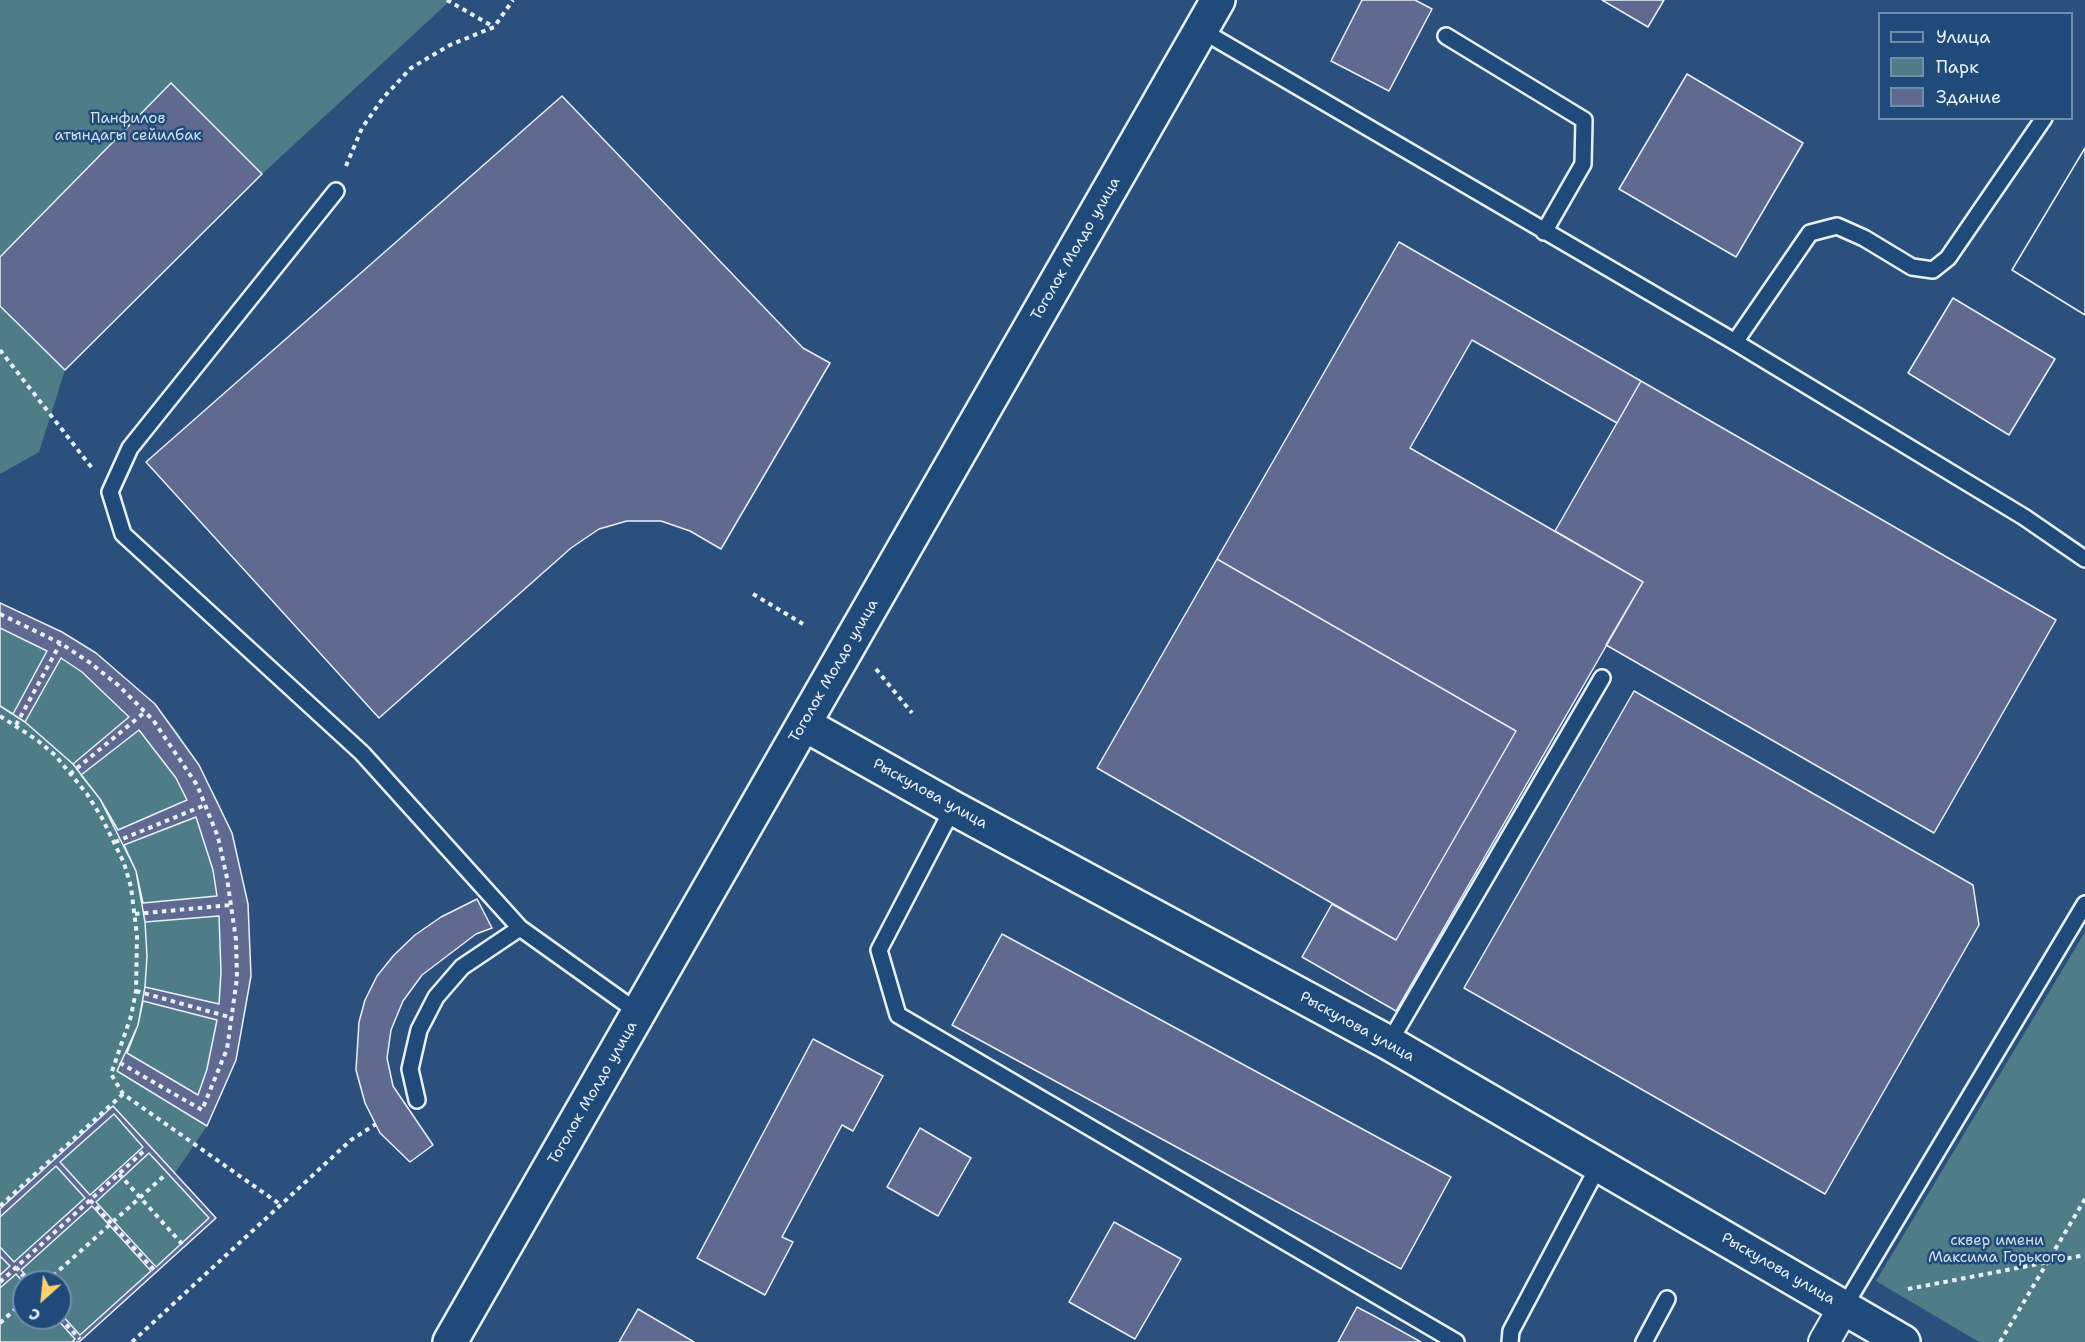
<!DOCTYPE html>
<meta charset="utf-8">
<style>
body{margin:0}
#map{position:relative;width:2085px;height:1342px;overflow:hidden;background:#2c507e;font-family:"Shantell Sans",sans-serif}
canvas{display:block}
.legend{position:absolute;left:1878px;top:12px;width:195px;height:108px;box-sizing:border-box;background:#1f4a7a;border:2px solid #6f8dac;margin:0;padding:8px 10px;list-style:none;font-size:18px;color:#e8f1f8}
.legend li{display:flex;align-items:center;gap:12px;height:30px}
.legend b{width:30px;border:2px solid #6f8dac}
.north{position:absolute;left:12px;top:1270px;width:60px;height:60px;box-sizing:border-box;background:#1f4a7a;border:2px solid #6f8dac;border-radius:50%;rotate:207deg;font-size:16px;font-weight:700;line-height:24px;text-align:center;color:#e8f1f8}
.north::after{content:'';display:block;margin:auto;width:21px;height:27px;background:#ffd166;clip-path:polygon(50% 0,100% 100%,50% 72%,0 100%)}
</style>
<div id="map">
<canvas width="2085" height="1342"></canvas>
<ul class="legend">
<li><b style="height:8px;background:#1f4a7a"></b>Улица</li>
<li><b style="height:16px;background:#4e7d88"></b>Парк</li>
<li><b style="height:16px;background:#606990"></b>Здание</li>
</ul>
<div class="north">С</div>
</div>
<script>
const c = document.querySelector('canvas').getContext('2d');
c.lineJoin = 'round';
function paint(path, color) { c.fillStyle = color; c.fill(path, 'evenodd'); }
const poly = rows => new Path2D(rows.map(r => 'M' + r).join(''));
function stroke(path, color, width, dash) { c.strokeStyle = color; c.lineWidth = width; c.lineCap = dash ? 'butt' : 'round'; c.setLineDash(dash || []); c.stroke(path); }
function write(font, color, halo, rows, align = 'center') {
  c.font = font + ' "Shantell Sans",sans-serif'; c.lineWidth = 5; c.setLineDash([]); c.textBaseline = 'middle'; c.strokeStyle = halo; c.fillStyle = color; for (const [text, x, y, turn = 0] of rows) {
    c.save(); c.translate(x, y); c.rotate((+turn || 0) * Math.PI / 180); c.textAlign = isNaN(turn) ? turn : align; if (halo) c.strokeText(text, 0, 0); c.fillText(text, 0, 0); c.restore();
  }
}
const green = poly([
 [0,0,451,0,262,174,65,370,39,452,0,474],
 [0,603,62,632,96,653,155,704,179,734,218,801,232,833,248,904,251,976,236,1060,207,1126,175,1173,216,1218,79,1342,0,1342],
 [24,1282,60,1282,60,1318,24,1318],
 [2085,932,2085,1342,1979,1342,1876,1281]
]);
const building = poly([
 [1362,0,1415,0,1432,9,1389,91,1331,61,1362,0],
 [1602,0,1664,0,1648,27,1602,0],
 [1687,74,1803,143,1736,257,1619,189,1687,74],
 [171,83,262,174,65,370,0,306,0,257,171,83],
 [562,96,803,348,830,363,721,549,690,531,661,521,627,521,599,529,571,548,379,718,146,462,562,96],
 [2085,148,2085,315,2012,270,2085,148],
 [2085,148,2085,315,2012,270,2085,148],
 [1399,242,1641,381,1617,423,1472,340,1410,448,1643,582,1396,1011,1302,957,1332,904,1396,940,1516,731,1217,559,1399,242],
 [1953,298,2055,359,2009,435,1908,373,1953,298],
 [1641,381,2056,620,1934,833,1606,645,1643,582,1555,531,1641,381],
 [1217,559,1516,731,1396,940,1097,768,1217,559],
 [0,603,62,632,96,653,155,704,199,765,232,833,248,904,251,976,236,1060,207,1126,117,1071,138,1025,145,987,147,956,145,922,136,871,100,799,73,764,25,722,0,706,0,603],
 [0,628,47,651,13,714,0,706,0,628],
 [61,658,82,672,129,717,73,764,25,722,61,658],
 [1634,691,1973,885,1979,925,1825,1194,1464,988,1634,691],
 [139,730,176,778,187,800,118,830,100,799,81,775,139,730],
 [196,817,213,870,217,896,143,903,136,871,124,845,196,817],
 [477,899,492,928,476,934,422,975,403,1001,391,1030,387,1058,393,1086,433,1145,410,1162,380,1133,365,1103,356,1070,359,1022,365,1000,377,976,394,955,415,935,441,917,477,899],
 [219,916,221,972,219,1004,145,987,147,956,145,922,219,916],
 [1002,934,1451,1177,1401,1269,952,1025,1002,934],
 [143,1001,217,1020,207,1069,198,1095,127,1053,138,1025,143,1001],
 [813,1039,883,1076,853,1131,842,1125,782,1237,793,1242,765,1295,697,1258,813,1039],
 [113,1106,216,1218,79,1342,0,1342,0,1209,113,1106],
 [24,1282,60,1282,60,1318,24,1318,24,1282],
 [114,1114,143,1147,90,1195,60,1162,114,1114],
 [920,1128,971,1158,938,1216,887,1187,920,1128],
 [149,1153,209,1218,156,1267,96,1202,149,1153],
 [56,1166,85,1198,14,1262,0,1247,0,1217,56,1166],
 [92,1206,151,1271,80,1335,60,1313,60,1282,32,1282,21,1270,92,1206],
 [1114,1222,1181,1259,1135,1339,1069,1302,1114,1222],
 [0,1256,10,1266,0,1275,0,1256],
 [16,1274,24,1283,24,1318,56,1318,75,1339,72,1342,0,1342,0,1288,16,1274],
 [1357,1307,1376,1317,1421,1342,1338,1342,1357,1307],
 [638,1309,694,1342,619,1342,638,1309]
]);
const path = poly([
 [447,0,494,27],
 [346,166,362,128,383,98,411,68,450,45,494,27,513,0],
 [0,350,92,468],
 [753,594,803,624],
 [0,614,60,643,89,662,118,685,153,720,197,785,218,837,227,878,236,940,237,978,227,1049,202,1110,115,1060],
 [876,669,912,713],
 [0,716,37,740,55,755,87,794,102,818,124,863,131,887,137,936,136,991,131,1016,111,1074,123,1094,281,1205],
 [16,725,60,644],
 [70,774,145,712],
 [115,842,205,805],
 [135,914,231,905],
 [136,991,233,1018],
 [119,1174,183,1245],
 [90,1200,155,1271],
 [0,1206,123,1094],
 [16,1267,28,1282],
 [0,1282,145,1150],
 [46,1282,164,1176],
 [1908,1289,2085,1255],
 [60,1318,80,1339],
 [0,1323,24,1301],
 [132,1342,351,1140,376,1124],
 [2000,1342,2085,1199]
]);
const lane = poly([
 [1201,30,1735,342,2024,517,2085,559],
 [1446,36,1584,120,1583,164,1544,232],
 [336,191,130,448,110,492,123,534,362,753,520,928,639,1013],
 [1735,342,1810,233,1837,226,1864,238,1912,267,1933,270,1948,258,2044,118],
 [953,808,879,950,898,1015,1456,1342],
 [1389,1043,1602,678],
 [417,1100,410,1069,419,1030,436,997,462,967,520,928],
 [1844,1307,2085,904],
 [1510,1342,1511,1331,1599,1165],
 [1644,1342,1667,1299]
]);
const street = poly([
 [1824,1342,1844,1307]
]);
const secondary = poly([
 [804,724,953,808,1389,1043,1903,1342],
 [450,1342,1218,0]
]);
const parkNames = [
 ["Панфилов",128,119],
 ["атындагы сейилбак",128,136],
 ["сквер имени",1997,1241],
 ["Максима Горького",1997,1258]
];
const streetNames = [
 ["Тоголок Молдо улица",1076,249,-60],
 ["Тоголок Молдо улица",834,671,-60],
 ["Рыскулова улица",930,794,29],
 ["Рыскулова улица",1357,1027,29],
 ["Тоголок Молдо улица",593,1093,-60],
 ["Рыскулова улица",1778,1269,30]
];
paint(green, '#4e7d88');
paint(building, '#606990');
stroke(building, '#e8f1f8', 1.5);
stroke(lane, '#e8f1f8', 20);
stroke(street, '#e8f1f8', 34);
stroke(secondary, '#e8f1f8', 38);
stroke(path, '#e8f1f8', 4, [4.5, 4.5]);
stroke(lane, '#1f4a7a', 15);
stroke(street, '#1f4a7a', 30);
stroke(secondary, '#1f4a7a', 33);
write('15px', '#d1e0e7', '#1f4a7a', parkNames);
write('15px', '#e8f1f8', '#1f4a7a', streetNames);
</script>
